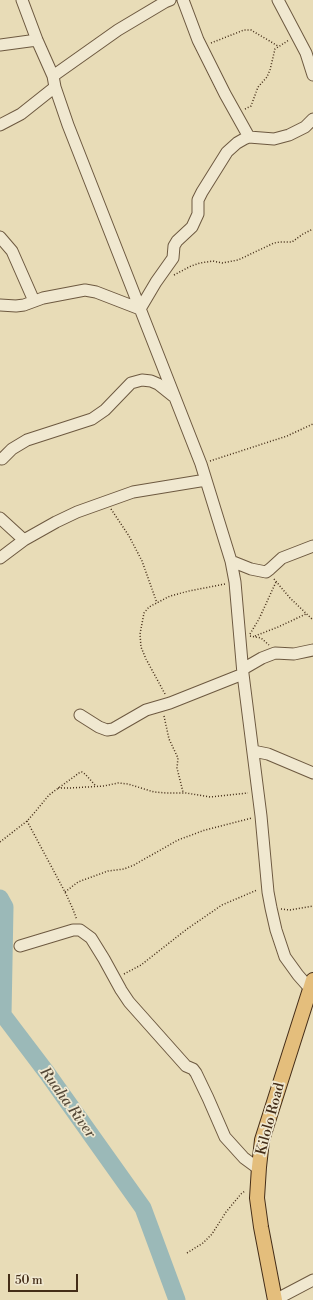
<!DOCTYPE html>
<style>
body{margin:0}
#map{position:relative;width:313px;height:1300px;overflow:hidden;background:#e8dcb7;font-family:"Libre Bodoni",serif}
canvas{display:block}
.scale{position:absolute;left:8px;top:1274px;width:70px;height:18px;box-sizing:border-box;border:2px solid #442d18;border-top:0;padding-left:5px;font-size:12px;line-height:14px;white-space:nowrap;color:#442d18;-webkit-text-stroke:3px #f0e8d0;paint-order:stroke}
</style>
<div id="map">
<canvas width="313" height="1300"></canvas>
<div class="scale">50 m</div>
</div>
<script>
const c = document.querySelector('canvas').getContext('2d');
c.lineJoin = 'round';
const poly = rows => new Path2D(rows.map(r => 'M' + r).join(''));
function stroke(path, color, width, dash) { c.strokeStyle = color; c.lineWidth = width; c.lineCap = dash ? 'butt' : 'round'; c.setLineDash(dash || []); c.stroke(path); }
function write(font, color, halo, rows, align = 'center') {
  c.font = font + ' "Libre Bodoni",serif'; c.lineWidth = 3.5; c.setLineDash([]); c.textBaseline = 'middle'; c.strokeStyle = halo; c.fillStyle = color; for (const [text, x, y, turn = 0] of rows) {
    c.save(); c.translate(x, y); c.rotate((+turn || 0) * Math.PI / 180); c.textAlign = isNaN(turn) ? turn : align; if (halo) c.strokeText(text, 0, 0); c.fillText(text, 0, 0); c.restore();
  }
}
const river = poly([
 [0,898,5,907,3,1015,47,1073,143,1208,177,1300]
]);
const path = poly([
 [211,43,244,30,251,30,256,33,278,46],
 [245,109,251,106,258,87,267,77,270,70,275,49,289,40],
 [174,275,191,266,200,263,213,261,222,263,238,260,274,243,280,242,292,242,303,234,313,229],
 [210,461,287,436,313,424],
 [111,509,129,536,142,561,157,603],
 [274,579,290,598,313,620],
 [250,634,259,619,276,582],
 [250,636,261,638,269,645],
 [255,636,278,627,306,614],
 [165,694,146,659,141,647,140,634,144,613,149,607,170,596,189,591,225,584],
 [164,716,169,739,178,758,177,768,183,792],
 [58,788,70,788,104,786,118,783,128,784,154,792,166,793,186,793,210,797,248,793],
 [27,821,65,892,72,907,77,920],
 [0,842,27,821,35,812,49,795,79,773,82,772,85,774,96,786],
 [65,892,78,882,108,871,124,869,134,865,178,840,205,830,252,818],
 [281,909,290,910,313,906],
 [124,974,141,965,187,929,222,905,257,890],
 [187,1253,203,1243,212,1234,226,1212,241,1194,245,1191]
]);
const minor = poly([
 [22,0,37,40,53,76,55,87,68,125,201,464,231,561,235,582,243,674,261,816,268,892,271,908,276,930,285,957,298,975,313,992],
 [183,0,198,40,225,94,249,137],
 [278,0,306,53,313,75],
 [0,45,37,40],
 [53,76,118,30,165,2,170,0],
 [0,125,21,114,55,87],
 [0,237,12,251,34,301],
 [0,305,16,306,24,305,43,298,85,290,96,292,140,309,156,282,173,258,174,246,177,241,192,227,198,214,198,200,202,192,227,152,237,143,244,139,249,137,274,139,289,135,305,127,313,119],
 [2,459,12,449,27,440,92,419,105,410,131,383,142,380,151,381,158,384,173,396],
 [0,518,24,540],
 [0,558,24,540,56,522,77,512,133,492,206,480],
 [231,561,251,569,266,572,270,569,282,558,313,546],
 [243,669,262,658,275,653,294,654,313,650],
 [80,715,99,727,107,730,113,729,146,710,170,703,243,674],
 [253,751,268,754,313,773],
 [20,946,73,930,80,930,91,938,104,959,121,990,129,1002,186,1066,193,1069,196,1073,208,1098,225,1137,244,1158,259,1169],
 [275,1300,313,1280]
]);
const major = poly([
 [275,1300,261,1227,257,1198,259,1167,262,1140,313,980]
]);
const streetNames = [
 ["Kilolo Road",271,1119,-75]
];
const waterNames = [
 ["Ruaha River",67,1103,54]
];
stroke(river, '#9bb9b8', 17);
stroke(minor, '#6d5940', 13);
stroke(major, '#442d18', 16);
stroke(path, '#442d18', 1.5, [1, 2]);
stroke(minor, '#f0e8d0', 11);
stroke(major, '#e4be7c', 14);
write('14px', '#442d18', '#f0e8d0', streetNames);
write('italic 15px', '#554938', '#f0e8d0', waterNames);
</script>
